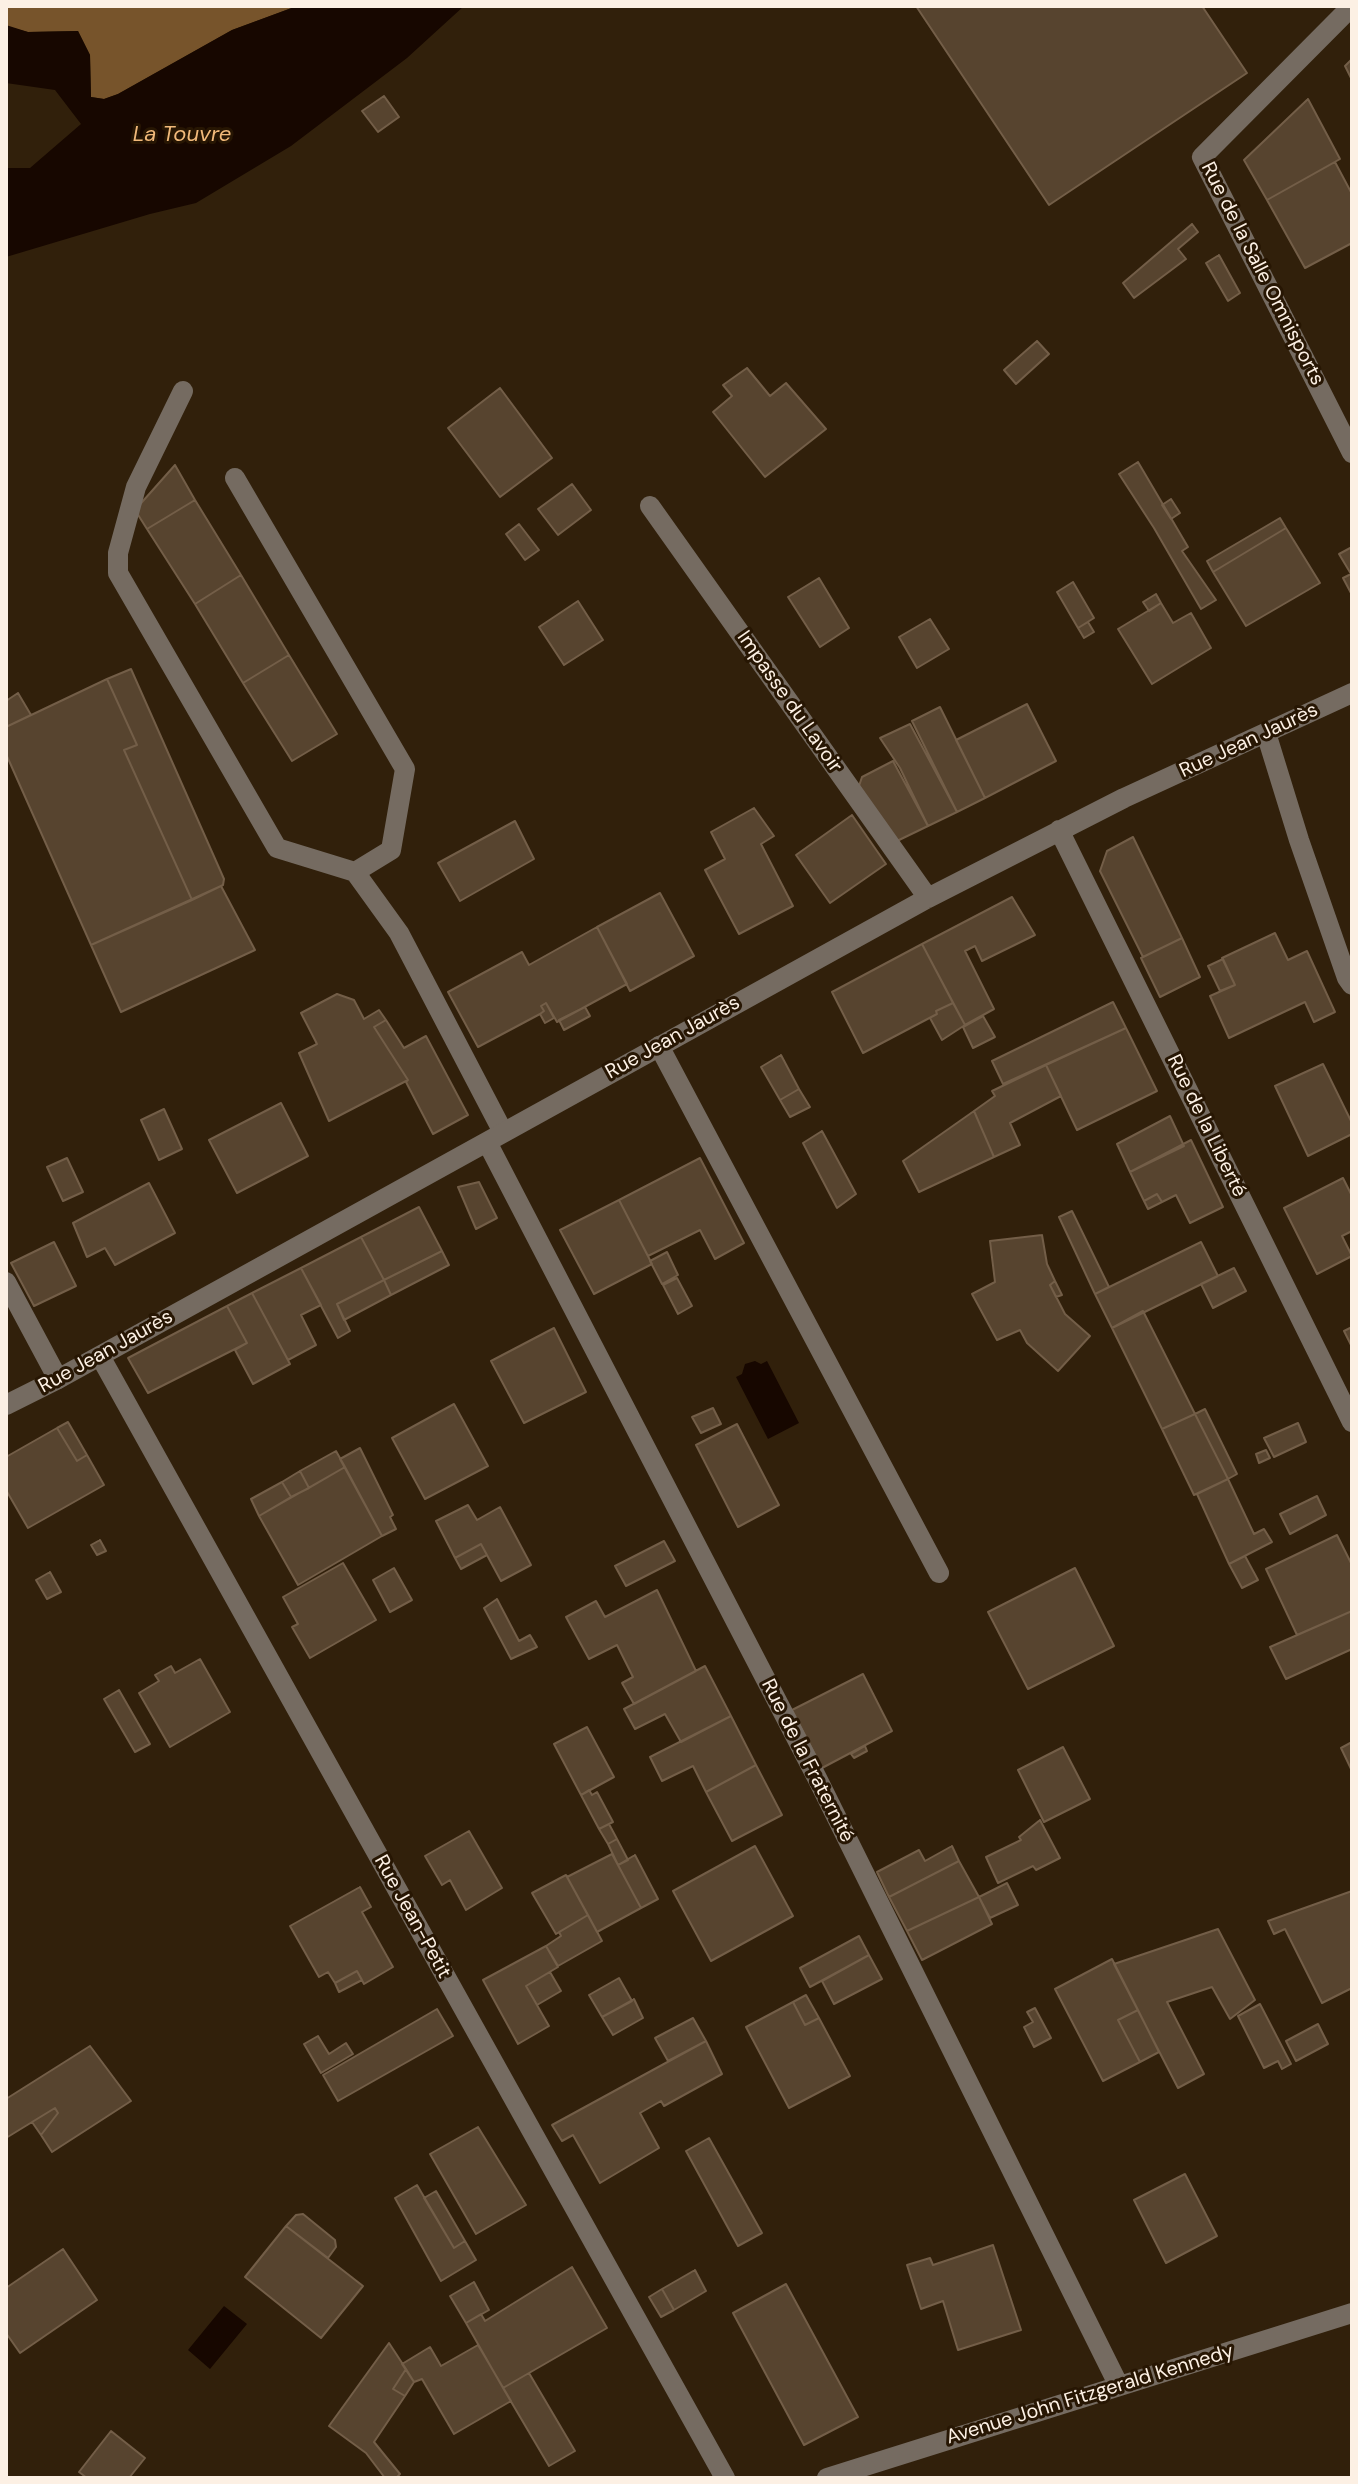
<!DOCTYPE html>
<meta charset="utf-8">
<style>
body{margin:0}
#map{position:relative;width:1358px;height:2484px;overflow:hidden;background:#31200b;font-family:"DM Sans",sans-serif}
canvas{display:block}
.frame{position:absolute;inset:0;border:8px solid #fcf0e4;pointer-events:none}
</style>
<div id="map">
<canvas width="1358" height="2484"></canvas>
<div class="frame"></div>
</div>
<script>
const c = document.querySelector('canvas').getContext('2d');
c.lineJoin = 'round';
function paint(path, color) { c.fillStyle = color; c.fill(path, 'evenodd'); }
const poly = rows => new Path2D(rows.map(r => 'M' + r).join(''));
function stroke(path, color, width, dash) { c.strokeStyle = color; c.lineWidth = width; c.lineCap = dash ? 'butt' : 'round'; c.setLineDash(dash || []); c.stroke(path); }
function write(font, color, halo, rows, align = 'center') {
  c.font = font + ' "DM Sans",sans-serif'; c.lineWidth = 6; c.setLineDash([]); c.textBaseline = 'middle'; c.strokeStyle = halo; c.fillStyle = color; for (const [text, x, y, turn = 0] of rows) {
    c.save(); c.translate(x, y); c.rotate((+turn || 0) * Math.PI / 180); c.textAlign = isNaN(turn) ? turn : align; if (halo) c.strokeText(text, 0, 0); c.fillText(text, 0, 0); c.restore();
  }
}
const forest = poly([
 [6,6,297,6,232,30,118,94,104,99,91,97,90,55,78,31,28,32,9,27,6,25]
]);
const water = poly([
 [297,6,464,6,407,58,291,146,196,203,150,214,6,257,6,168,30,168,81,124,55,90,6,83,6,25,28,32,78,31,90,55,91,97,104,99,118,94,232,30],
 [755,1361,761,1364,767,1361,799,1423,768,1439,736,1377,742,1374,745,1364],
 [224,2306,247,2324,210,2369,188,2350]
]);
const building = poly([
 [916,6,1202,6,1247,73,1049,205,916,6],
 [1352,59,1352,80,1345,66,1352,59],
 [384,96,399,117,378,132,362,111,384,96],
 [1308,99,1340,159,1267,200,1244,160,1308,99],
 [1335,162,1352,194,1352,243,1305,268,1267,200,1335,162],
 [1192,224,1198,232,1178,249,1186,259,1134,298,1123,283,1192,224],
 [1219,255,1240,293,1228,301,1206,263,1219,255],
 [1037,341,1049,354,1016,384,1004,370,1037,341],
 [747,368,770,396,786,383,826,429,765,477,713,412,732,396,723,385,747,368],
 [500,388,552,458,500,497,448,428,500,388],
 [1138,462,1188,547,1182,551,1216,600,1201,609,1154,528,1119,474,1138,462],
 [175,465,195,500,147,529,135,510,175,465],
 [572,484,591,510,558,535,538,509,572,484],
 [1171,499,1180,513,1171,519,1162,505,1171,499],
 [195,500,241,575,195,604,147,529,195,500],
 [1280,518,1286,528,1213,572,1207,561,1280,518],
 [519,524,539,550,525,560,506,534,519,524],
 [1286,528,1320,583,1246,626,1213,572,1286,528],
 [1352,547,1352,595,1343,578,1351,574,1339,554,1352,547],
 [241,575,289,655,243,683,195,604,241,575],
 [819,578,849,628,820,647,788,597,819,578],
 [1073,582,1094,618,1078,628,1057,592,1073,582],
 [1156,594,1161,603,1149,611,1143,602,1156,594],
 [578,601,603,640,564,665,539,627,578,601],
 [1161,603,1173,623,1191,613,1211,648,1152,684,1118,629,1161,603],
 [930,619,949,649,917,668,899,637,930,619],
 [1088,622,1094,632,1084,638,1078,628,1088,622],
 [289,655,337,734,292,761,243,683,289,655],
 [131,669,224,879,223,885,192,900,124,750,137,745,107,679,131,669],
 [107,679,137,745,124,750,192,900,91,945,6,754,6,727,107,679],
 [18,693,31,715,6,727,6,701,18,693],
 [1027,704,1056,761,985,798,956,740,1027,704],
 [940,707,985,798,957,812,912,721,940,707],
 [910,724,957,812,928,826,900,768,880,738,910,724],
 [893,761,928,826,897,841,859,786,862,777,893,761],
 [754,808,774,836,761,844,793,906,739,934,705,870,725,859,711,832,754,808],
 [852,815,886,864,830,903,796,855,852,815],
 [515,821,534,859,460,901,438,863,515,821],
 [1133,837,1182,938,1143,957,1100,871,1107,851,1133,837],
 [221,886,255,950,121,1012,91,945,221,886],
 [660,893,694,956,630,991,597,927,660,893],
 [1012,897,1035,935,982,961,975,946,965,951,994,1009,965,1025,922,944,1012,897],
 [597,927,627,984,557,1022,546,1003,541,1006,544,1011,540,1014,478,1047,448,992,522,952,529,965,597,927],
 [1275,933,1288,960,1307,951,1335,1012,1314,1022,1305,1002,1229,1038,1210,996,1235,985,1222,958,1275,933],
 [1182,938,1200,977,1160,997,1141,958,1182,938],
 [922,944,953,1003,936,1011,937,1014,863,1053,832,992,922,944],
 [1223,959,1235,985,1220,991,1208,966,1223,959],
 [337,994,354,1000,364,1019,379,1010,386,1020,374,1027,408,1080,329,1121,299,1053,317,1044,301,1013,337,994],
 [1113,1002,1126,1028,1003,1084,992,1061,1113,1002],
 [546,1003,554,1018,545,1023,540,1014,544,1011,541,1006,546,1003],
 [953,1003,965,1025,942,1040,930,1018,937,1014,936,1011,953,1003],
 [585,1007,590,1016,564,1030,559,1020,585,1007],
 [983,1016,995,1037,973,1048,963,1027,983,1016],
 [386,1020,404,1048,426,1036,468,1115,433,1134,406,1082,408,1080,374,1027,386,1020],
 [1126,1028,1157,1091,1077,1130,1046,1065,1126,1028],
 [781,1055,799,1089,780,1100,761,1067,781,1055],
 [1323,1064,1352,1123,1352,1134,1308,1156,1275,1086,1323,1064],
 [1046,1065,1061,1096,1010,1123,1020,1145,994,1157,974,1111,995,1096,992,1091,1046,1065],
 [799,1089,810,1107,790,1117,780,1100,799,1089],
 [281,1103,308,1156,237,1193,209,1140,281,1103],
 [164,1109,182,1149,159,1160,141,1120,164,1109],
 [974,1111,994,1157,919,1192,903,1161,974,1111],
 [1170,1116,1184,1146,1130,1172,1117,1144,1170,1116],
 [822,1131,856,1194,837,1208,803,1143,822,1131],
 [1191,1140,1223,1207,1190,1223,1176,1195,1162,1202,1157,1194,1144,1201,1130,1172,1191,1140],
 [67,1158,83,1192,63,1201,47,1167,67,1158],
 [700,1158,744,1243,715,1259,700,1230,648,1256,619,1200,700,1158],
 [1343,1178,1352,1196,1352,1231,1342,1236,1352,1256,1317,1274,1284,1208,1343,1178],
 [479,1182,497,1218,476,1229,458,1187,479,1182],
 [149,1183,175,1233,115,1265,105,1248,87,1257,73,1223,149,1183],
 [1157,1194,1162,1202,1148,1209,1144,1201,1157,1194],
 [619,1200,652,1264,594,1294,560,1230,619,1200],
 [419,1207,442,1251,384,1280,361,1237,419,1207],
 [1072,1211,1109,1287,1095,1294,1059,1217,1072,1211],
 [1042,1235,1047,1264,1055,1281,1050,1285,1065,1314,1090,1336,1058,1371,1027,1343,1020,1330,997,1340,972,1294,995,1282,990,1241,1042,1235],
 [361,1237,384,1280,337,1304,350,1331,338,1338,301,1268,361,1237],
 [54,1242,76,1286,34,1306,11,1263,54,1242],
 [1201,1242,1218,1276,1112,1328,1095,1294,1201,1242],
 [442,1251,449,1265,391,1295,384,1280,442,1251],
 [667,1252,678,1275,662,1284,650,1261,667,1252],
 [301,1268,321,1305,301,1315,316,1345,288,1360,252,1293,301,1268],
 [1234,1268,1246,1291,1213,1308,1201,1284,1234,1268],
 [677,1278,692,1306,678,1314,663,1285,677,1278],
 [384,1280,391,1295,344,1320,337,1304,384,1280],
 [1055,1281,1062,1295,1056,1297,1050,1285,1055,1281],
 [252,1293,290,1364,253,1384,235,1350,247,1343,227,1306,252,1293],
 [227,1306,247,1343,148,1393,128,1358,227,1306],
 [1143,1311,1195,1414,1162,1429,1112,1328,1143,1311],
 [1352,1327,1352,1347,1344,1331,1352,1327],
 [554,1328,586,1392,524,1423,491,1361,554,1328],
 [454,1404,488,1466,425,1499,392,1438,454,1404],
 [713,1408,721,1424,701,1433,692,1417,713,1408],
 [1205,1409,1237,1474,1228,1479,1195,1414,1205,1409],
 [1195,1414,1228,1479,1194,1495,1162,1429,1195,1414],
 [68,1422,87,1455,77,1461,57,1428,68,1422],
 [1298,1423,1306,1442,1274,1457,1264,1438,1298,1423],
 [737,1424,779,1505,738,1527,696,1445,737,1424],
 [57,1428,77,1461,87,1455,104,1485,28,1528,6,1490,6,1457,57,1428],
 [360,1448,393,1515,390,1517,396,1529,382,1536,340,1459,360,1448],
 [1266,1450,1270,1458,1259,1463,1256,1454,1266,1450],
 [336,1451,345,1467,309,1488,300,1471,336,1451],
 [345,1467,382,1536,298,1585,259,1516,345,1467],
 [300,1471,309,1488,291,1497,282,1482,300,1471],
 [1228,1479,1254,1534,1264,1529,1272,1542,1229,1564,1197,1494,1228,1479],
 [282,1482,291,1497,259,1516,251,1499,282,1482],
 [1317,1496,1326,1515,1290,1534,1280,1514,1317,1496],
 [468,1505,477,1520,500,1507,531,1565,501,1581,481,1544,455,1558,436,1521,468,1505],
 [1337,1535,1352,1565,1352,1611,1297,1635,1266,1569,1337,1535],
 [100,1540,106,1551,97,1555,91,1545,100,1540],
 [664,1541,675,1561,626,1586,615,1566,664,1541],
 [481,1544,487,1555,461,1569,455,1558,481,1544],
 [1245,1556,1258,1580,1242,1588,1229,1564,1245,1556],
 [343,1563,376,1620,310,1658,292,1627,298,1624,283,1597,343,1563],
 [394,1568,412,1600,390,1612,373,1580,394,1568],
 [1075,1568,1114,1646,1028,1689,988,1612,1075,1568],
 [50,1572,61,1592,47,1599,36,1580,50,1572],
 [657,1590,696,1671,634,1704,622,1683,633,1677,617,1645,589,1659,566,1617,596,1601,605,1617,657,1590],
 [497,1599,519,1641,530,1635,537,1647,511,1659,484,1608,497,1599],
 [1352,1611,1352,1649,1286,1679,1270,1647,1352,1611],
 [200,1659,230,1712,170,1747,139,1693,159,1681,155,1675,171,1666,175,1673,200,1659],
 [705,1666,731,1716,681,1742,665,1714,635,1729,624,1709,705,1666],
 [863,1674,892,1731,822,1768,792,1710,863,1674],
 [119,1690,150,1744,135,1752,104,1699,119,1690],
 [731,1716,756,1765,706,1792,693,1766,662,1781,650,1757,731,1716],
 [587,1727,614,1777,581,1795,554,1744,587,1727],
 [1352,1742,1352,1771,1341,1748,1352,1742],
 [865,1746,867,1751,854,1758,851,1754,865,1746],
 [1063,1747,1090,1799,1044,1822,1018,1770,1063,1747],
 [756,1765,782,1815,732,1841,706,1792,756,1765],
 [589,1790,592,1795,597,1792,613,1822,599,1829,581,1795,589,1790],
 [1040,1820,1060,1858,1036,1870,1033,1866,998,1883,986,1857,1021,1840,1019,1837,1040,1820],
 [609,1824,617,1839,608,1844,599,1829,609,1824],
 [469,1831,502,1888,466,1910,450,1880,442,1885,425,1856,469,1831],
 [617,1839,628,1860,618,1865,608,1844,617,1839],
 [755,1846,793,1916,711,1961,673,1891,755,1846],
 [952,1846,959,1861,889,1897,877,1872,919,1850,925,1861,952,1846],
 [612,1854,641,1908,597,1932,567,1877,612,1854],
 [635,1855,658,1899,641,1908,618,1865,635,1855],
 [959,1861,979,1897,907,1931,889,1897,959,1861],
 [566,1875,588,1915,556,1934,532,1893,566,1875],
 [1007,1883,1018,1905,990,1918,979,1897,1007,1883],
 [360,1887,371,1907,362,1912,393,1967,364,1984,357,1971,335,1983,328,1972,319,1977,290,1926,360,1887],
 [1352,1891,1352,1988,1322,2003,1285,1929,1274,1934,1268,1921,1352,1891],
 [979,1897,992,1924,922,1960,907,1931,979,1897],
 [588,1915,602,1941,558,1966,546,1946,561,1936,559,1932,588,1915],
 [1218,1929,1255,2000,1230,2019,1212,1987,1167,2002,1204,2074,1178,2088,1114,1964,1218,1929],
 [859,1936,869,1955,810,1987,800,1968,859,1936],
 [546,1946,558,1967,526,1986,549,2026,518,2044,483,1980,546,1946],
 [869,1955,882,1979,834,2004,822,1981,869,1955],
 [1112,1959,1138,2010,1118,2020,1140,2062,1103,2081,1055,1989,1112,1959],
 [357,1971,362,1980,339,1992,335,1983,357,1971],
 [550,1972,561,1991,537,2005,526,1986,550,1972],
 [619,1978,632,2001,602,2017,589,1995,619,1978],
 [806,1995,819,2018,805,2025,793,2002,806,1995],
 [634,1999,643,2018,613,2035,602,2017,634,1999],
 [793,2002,805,2025,819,2018,850,2076,789,2108,746,2027,793,2002],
 [1260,2004,1291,2064,1282,2069,1278,2061,1264,2068,1238,2016,1260,2004],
 [1035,2008,1051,2038,1034,2047,1024,2027,1033,2022,1027,2012,1035,2008],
 [437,2009,453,2036,338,2101,323,2075,437,2009],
 [1138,2010,1159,2052,1140,2062,1118,2020,1138,2010],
 [693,2018,706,2041,668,2061,655,2038,693,2018],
 [1318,2024,1328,2044,1296,2061,1286,2041,1318,2024],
 [318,2036,329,2054,346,2043,353,2054,321,2073,304,2044,318,2036],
 [706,2041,722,2074,664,2106,661,2101,640,2113,659,2148,600,2183,573,2135,562,2141,552,2125,706,2041],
 [90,2046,131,2101,52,2152,41,2135,58,2113,55,2108,6,2138,6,2099,90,2046],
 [55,2108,58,2113,41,2135,32,2122,55,2108],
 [478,2127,526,2205,476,2234,430,2154,478,2127],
 [709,2138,762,2233,738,2246,686,2151,709,2138],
 [1185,2174,1217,2236,1166,2263,1134,2200,1185,2174],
 [417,2185,454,2248,465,2241,476,2260,441,2281,395,2198,417,2185],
 [436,2191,465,2241,454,2248,424,2198,436,2191],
 [303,2214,335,2240,336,2247,328,2258,286,2226,296,2215,303,2214],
 [286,2226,363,2286,321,2338,245,2277,286,2226],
 [993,2245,1021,2330,958,2350,943,2301,921,2309,907,2265,930,2258,933,2265,993,2245],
 [63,2249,97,2300,20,2353,6,2333,6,2288,63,2249],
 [572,2267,607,2328,503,2388,466,2323,481,2314,485,2321,572,2267],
 [695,2270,706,2291,674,2310,662,2289,695,2270],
 [474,2282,489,2310,466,2323,450,2296,474,2282],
 [786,2284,858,2417,804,2445,733,2313,786,2284],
 [662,2289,674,2310,661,2317,649,2297,662,2289],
 [389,2343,406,2369,393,2389,405,2396,374,2442,400,2474,396,2478,385,2478,366,2453,329,2426,389,2343],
 [478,2345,511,2401,454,2434,422,2379,414,2382,402,2364,430,2347,441,2366,478,2345],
 [406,2369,414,2382,405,2396,393,2389,406,2369],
 [529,2373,575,2451,549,2466,503,2388,529,2373],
 [111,2431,145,2458,129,2478,87,2478,79,2472,111,2431]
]);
const service = poly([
 [183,391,136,487,118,553,118,573,277,848,355,872,399,933,503,1132],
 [235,478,405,769,391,850,355,872],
 [1266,733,1299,840,1347,978,1352,985],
 [659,1046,939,1573],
 [6,1282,58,1379]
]);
const minor = poly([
 [1352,6,1202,157,1352,453],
 [650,506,928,898],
 [1059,830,1352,1422],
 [487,1142,817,1778,1119,2386],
 [100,1356,725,2478],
 [6,1405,58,1379,928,898,1124,798,1352,693],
 [827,2478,1352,2313]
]);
const streetNames = [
 ["Rue de la Salle Omnisports",1262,274,63],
 ["Impasse du Lavoir",789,702,55],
 ["Rue Jean Jaurès",1249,741,-25],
 ["Rue Jean Jaurès",673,1038,-29],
 ["Rue de la Liberté",1206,1126,64],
 ["Rue Jean Jaurès",106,1352,-29],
 ["Rue de la Fraternité",807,1761,63],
 ["Rue Jean-Petit",412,1917,61],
 ["Avenue John Fitzgerald Kennedy",1090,2395,-17]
];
const waterNames = [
 ["La Touvre",182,135]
];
paint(forest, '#77542b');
paint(water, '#170700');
paint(building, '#57442f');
stroke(building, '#735e48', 2);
stroke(service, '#756b61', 20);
stroke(minor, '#756b61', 20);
write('20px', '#fcf0e4', '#271603', streetNames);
write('italic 22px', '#f1b97a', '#271603', waterNames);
</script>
